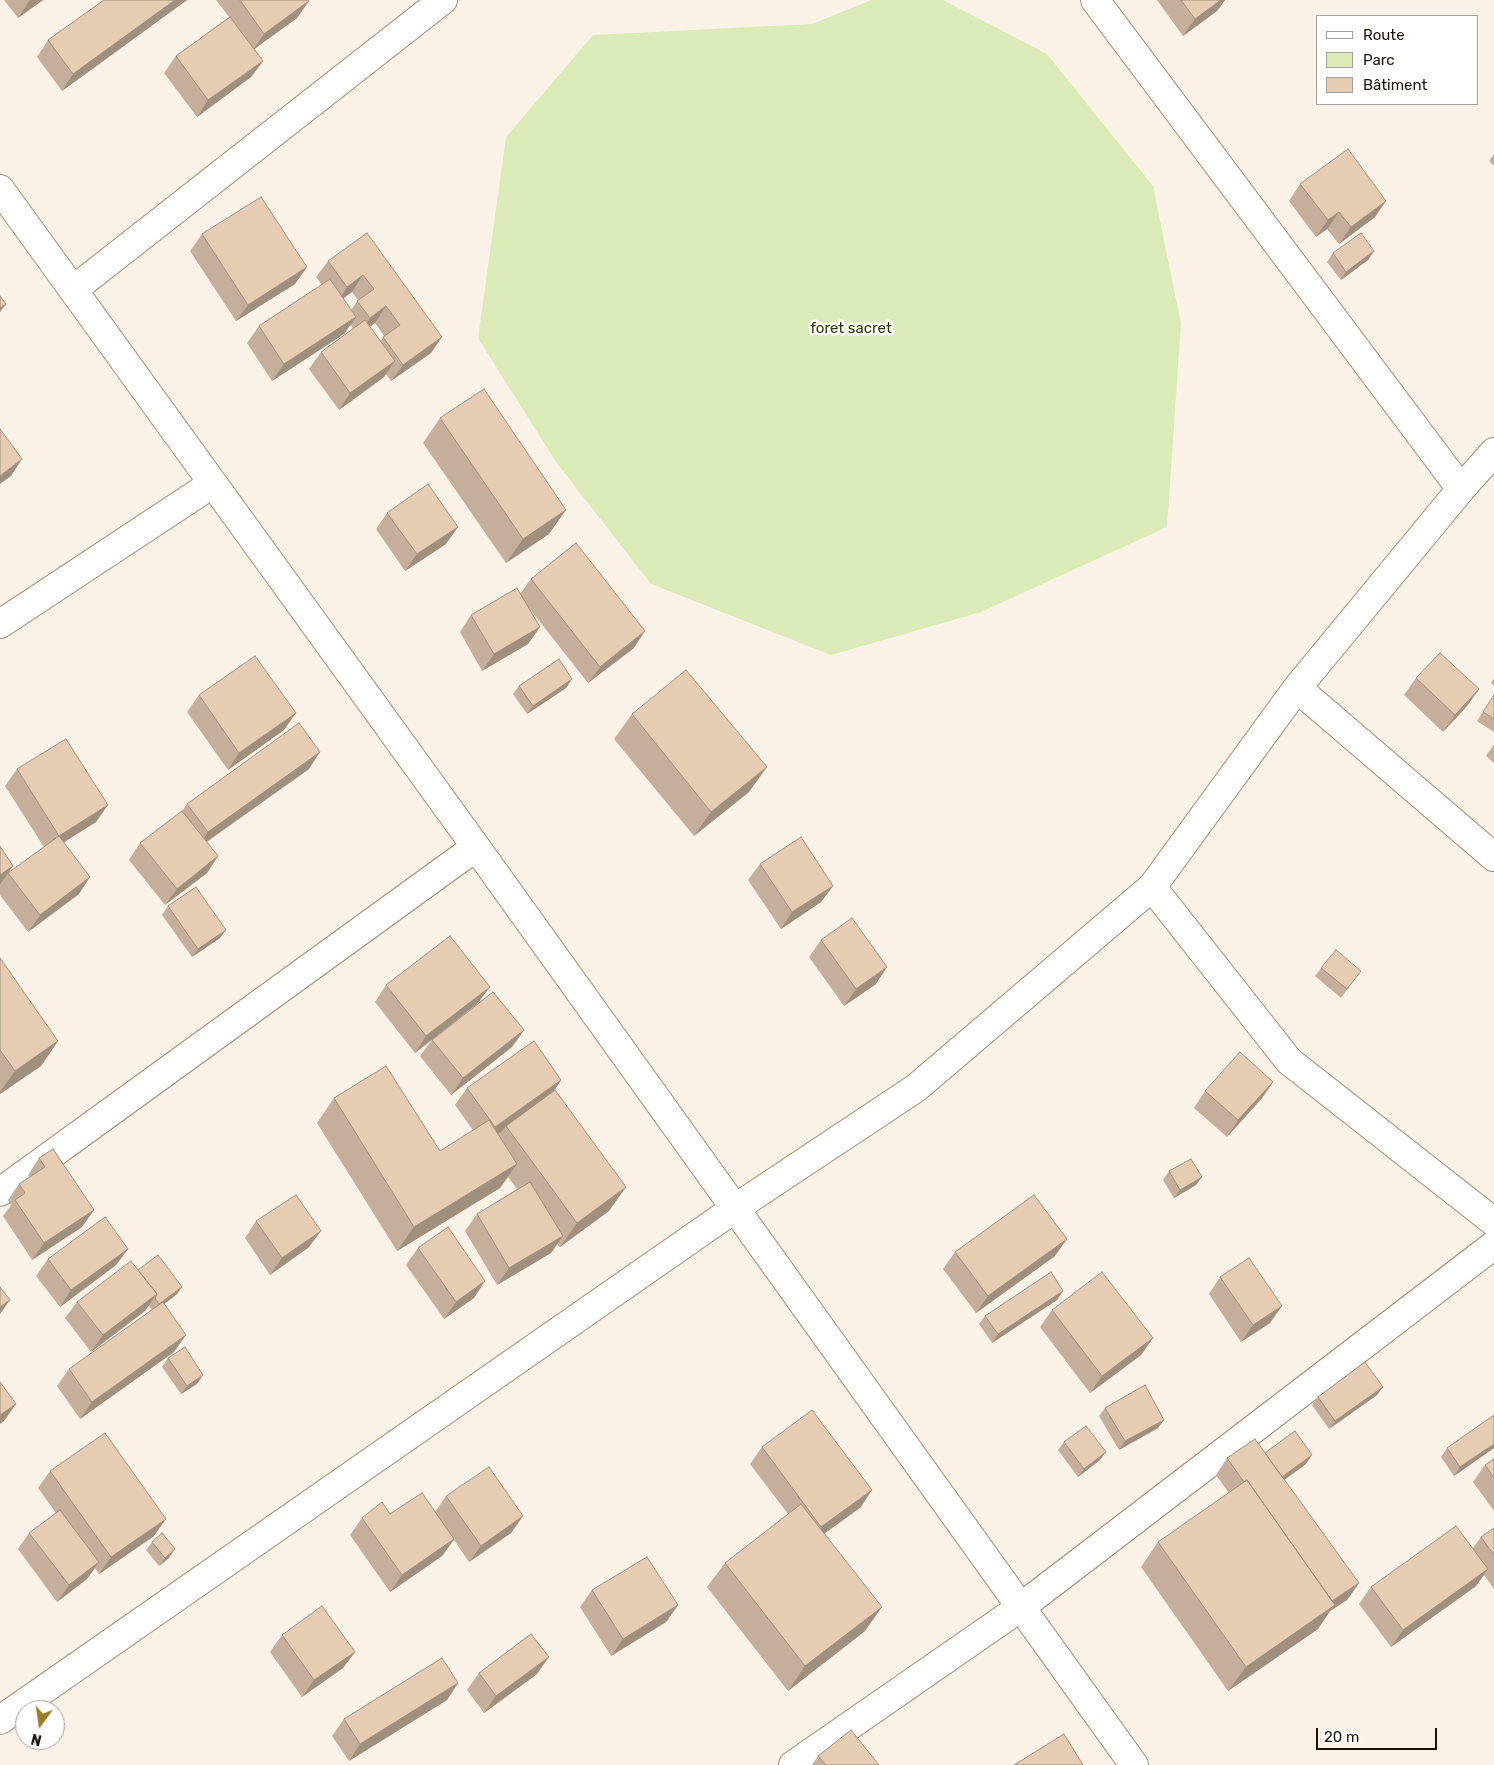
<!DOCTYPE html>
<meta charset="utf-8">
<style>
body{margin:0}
#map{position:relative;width:1494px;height:1765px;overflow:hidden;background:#fbf2e7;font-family:Rubik,sans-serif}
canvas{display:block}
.legend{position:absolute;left:1316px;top:15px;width:162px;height:90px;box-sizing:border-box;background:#fff;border:1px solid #a3a09d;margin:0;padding:6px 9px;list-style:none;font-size:15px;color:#1a1209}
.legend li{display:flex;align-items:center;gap:10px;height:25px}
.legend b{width:25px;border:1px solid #a3a09d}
.north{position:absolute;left:15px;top:1700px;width:50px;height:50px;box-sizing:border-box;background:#fff;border:1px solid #a3a09d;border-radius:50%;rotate:194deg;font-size:14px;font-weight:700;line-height:20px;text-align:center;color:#1a1209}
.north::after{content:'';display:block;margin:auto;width:18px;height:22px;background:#997c25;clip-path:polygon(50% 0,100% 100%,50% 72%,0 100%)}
.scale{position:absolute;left:1316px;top:1728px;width:121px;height:22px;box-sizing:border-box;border:2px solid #1a1209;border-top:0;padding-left:6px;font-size:15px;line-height:18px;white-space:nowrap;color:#1a1209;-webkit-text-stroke:4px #fff;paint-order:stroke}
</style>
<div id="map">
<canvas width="1494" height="1765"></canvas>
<ul class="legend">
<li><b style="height:6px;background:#fff"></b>Route</li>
<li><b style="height:14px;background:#dbebb8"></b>Parc</li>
<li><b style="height:14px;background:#e5ccb3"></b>Bâtiment</li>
</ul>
<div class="north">N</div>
<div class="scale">20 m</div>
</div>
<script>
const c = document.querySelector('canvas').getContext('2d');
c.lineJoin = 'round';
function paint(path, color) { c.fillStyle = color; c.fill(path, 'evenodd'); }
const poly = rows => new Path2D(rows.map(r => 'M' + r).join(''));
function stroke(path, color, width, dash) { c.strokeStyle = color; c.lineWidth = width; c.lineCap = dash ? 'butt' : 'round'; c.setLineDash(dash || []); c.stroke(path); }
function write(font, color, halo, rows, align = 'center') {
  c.font = font + ' Rubik,sans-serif'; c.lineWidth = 5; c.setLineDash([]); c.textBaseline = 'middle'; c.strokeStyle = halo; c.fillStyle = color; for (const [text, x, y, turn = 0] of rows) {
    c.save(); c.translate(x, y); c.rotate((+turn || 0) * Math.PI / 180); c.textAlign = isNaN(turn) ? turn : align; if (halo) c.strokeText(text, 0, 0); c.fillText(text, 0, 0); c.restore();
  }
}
const green = poly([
 [871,0,943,0,1047,54,1153,186,1181,324,1167,527,981,612,831,655,651,584,556,462,478,338,506,137,593,35,812,24]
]);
const minor = poly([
 [1095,0,1461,489],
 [0,189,476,847,1134,1765],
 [73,290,443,0],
 [0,624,212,484],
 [1297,688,1494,857],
 [1152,887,1289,1061,1494,1222],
 [0,1192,476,847],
 [0,1720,734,1209,916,1088,1152,887,1297,688,1461,489,1494,452],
 [793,1765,1021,1607,1494,1245]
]);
const wall = poly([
 [4,0,43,0,18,18],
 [104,0,187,0,62,91,37,57,48,40],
 [216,0,308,0,309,1,297,18,254,49,263,61,251,77,197,117,164,73,176,56,229,17],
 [1157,0,1225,0,1217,11,1183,36],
 [1494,154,1494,166,1489,161],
 [1300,184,1375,217,1339,244,1327,229,1316,237,1289,201],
 [367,233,431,353,391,381,386,374,384,377,339,410,309,369,321,352,353,329,350,324,344,334,272,381,247,343,259,326,322,285,316,277,328,261],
 [352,292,358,300,351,310,343,298],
 [375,323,384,336,381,341,370,326],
 [202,234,307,267,295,284,236,321,190,251],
 [1374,251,1368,260,1341,280,1327,262,1333,253],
 [440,418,549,534,506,563,423,443],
 [387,513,446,544,405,571,376,529],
 [531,579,634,648,588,683,529,608,540,627,528,644,482,671,460,632,471,615,520,594],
 [1416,678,1479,689,1467,706,1443,732,1404,695],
 [1494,678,1494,686,1491,683],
 [572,679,566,688,527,714,513,694,519,686],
 [199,695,284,730,228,770,187,712],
 [1494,695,1494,732,1477,721],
 [632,714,749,792,694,836,614,739],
 [1494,744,1494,763,1486,756],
 [17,769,96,822,64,842,79,894,28,932,0,895,0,885,8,873,44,847,5,786],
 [309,769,207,842,218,856,207,873,165,905,129,860,140,843,182,811,187,804],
 [760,864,833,886,821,902,781,929,748,880],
 [168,906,220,938,192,957,162,915],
 [821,940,876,984,844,1006,809,957],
 [0,958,58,1041,41,1066,0,1094],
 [1321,968,1355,979,1341,998,1315,976],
 [386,985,478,1003,415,1053,375,1002],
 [524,1030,512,1047,451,1095,420,1056,432,1040],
 [561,1080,554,1091,609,1211,560,1247,557,1244,551,1253,497,1285,465,1231,477,1214,517,1189,508,1177,500,1188,397,1251,317,1123,334,1098,440,1151,473,1130,455,1105,467,1088],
 [1273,1082,1262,1098,1227,1137,1194,1108,1205,1091],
 [39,1158,94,1210,82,1227,32,1260,3,1216,11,1205,8,1200,19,1184,29,1177,28,1175],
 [1169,1171,1196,1185,1174,1198,1163,1180],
 [256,1221,309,1247,270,1275,245,1238],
 [418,1248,474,1298,444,1319,406,1265],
 [128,1249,116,1265,60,1307,36,1276,48,1259],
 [955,1252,1055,1256,976,1313,943,1269],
 [138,1270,182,1287,176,1295,164,1304,174,1352,80,1419,57,1386,69,1369,152,1310,149,1306,145,1311,91,1352,65,1318,77,1302],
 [1220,1277,1270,1323,1241,1342,1209,1294],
 [1057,1300,992,1343,979,1324,985,1316],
 [1052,1310,1153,1338,1141,1355,1090,1393,1040,1327],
 [168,1358,197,1384,181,1394,162,1367],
 [1377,1395,1329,1429,1312,1405,1318,1397],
 [1105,1408,1158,1428,1119,1450,1099,1416],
 [1064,1442,1100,1460,1078,1477,1058,1450],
 [762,1447,861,1507,825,1533,865,1631,788,1691,707,1587,725,1563,788,1514,750,1464],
 [1447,1448,1494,1448,1454,1476,1441,1457],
 [1265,1453,1306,1464,1284,1480,1359,1583,1347,1600,1330,1611,1318,1629,1228,1691,1141,1567,1158,1542,1229,1493,1216,1475,1227,1458],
 [1494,1459,1494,1511,1473,1482,1485,1465],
 [50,1471,154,1536,99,1574,95,1568,87,1579,57,1602,18,1549,29,1533,56,1513,38,1488],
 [446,1496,523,1516,511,1533,469,1562,454,1540,442,1556,390,1592,350,1535,362,1518,390,1514,435,1512],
 [1494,1528,1494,1589,1484,1575,1476,1586,1391,1647,1359,1604,1371,1587,1473,1548,1481,1537],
 [152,1542,169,1558,159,1566,146,1550],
 [592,1590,678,1605,666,1622,611,1656,580,1607],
 [282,1635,355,1652,343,1668,302,1697,270,1652],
 [479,1673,537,1674,484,1713,467,1690],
 [458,1683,447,1700,349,1761,332,1736,344,1719],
 [818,1756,879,1765,812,1765]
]);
const shadedWall = poly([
 [31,0,43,0,18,18,29,1],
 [175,0,187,0,62,91,73,74],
 [1221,0,1225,0,1217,11,1183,36,1195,19],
 [309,1,297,18,253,50,264,34],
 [263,61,251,77,197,117,208,100],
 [1386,201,1375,217,1339,244,1351,227],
 [1339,212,1327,229,1316,237,1328,220],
 [1374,251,1368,260,1341,280,1346,272],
 [307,267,295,284,236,321,248,305],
 [363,275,352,292,336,304,347,287],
 [6,304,0,312,0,308],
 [386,306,375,323,358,335,370,318],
 [356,317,344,334,272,381,284,364],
 [442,337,431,353,391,381,403,365],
 [395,361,384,377,339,410,350,393],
 [22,459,11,476,0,484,0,476],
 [566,510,549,534,506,563,523,539],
 [458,527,446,544,405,571,417,554],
 [540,627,528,644,482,671,494,654],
 [645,631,634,648,588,683,600,667],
 [572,679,566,688,527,714,533,706],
 [1479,689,1467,706,1443,732,1455,715],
 [296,713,284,730,228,770,239,753],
 [320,752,309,769,196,849,208,832],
 [767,767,749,792,694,836,711,812],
 [108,805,96,822,47,853,59,836],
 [218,856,207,873,165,905,177,889],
 [13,866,0,885,0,875],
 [90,877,79,894,28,932,40,915],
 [833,886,821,902,781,929,792,912],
 [226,930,220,938,192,957,198,949],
 [887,967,876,984,844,1006,856,989],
 [490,987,478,1003,415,1053,426,1036],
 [524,1030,512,1047,451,1095,463,1078],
 [58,1041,41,1066,0,1094,0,1092,15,1071],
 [561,1080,550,1097,506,1126,502,1131,483,1144,495,1127],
 [1273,1082,1262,1098,1227,1137,1238,1120],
 [517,1164,500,1188,397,1251,414,1227],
 [1202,1177,1196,1185,1174,1198,1180,1190],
 [626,1187,609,1211,560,1247,577,1223],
 [94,1210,82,1227,32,1260,44,1243],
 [321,1231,309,1247,270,1275,282,1258],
 [563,1236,551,1253,497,1285,509,1268],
 [1067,1239,1055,1256,976,1313,988,1296],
 [128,1249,116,1265,60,1307,71,1290],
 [485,1281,474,1298,444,1319,456,1302],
 [182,1287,176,1295,153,1312,159,1304],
 [1063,1291,1057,1300,992,1343,998,1334],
 [157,1294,145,1311,91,1352,103,1335],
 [10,1300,0,1314,0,1307],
 [1282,1306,1270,1323,1241,1342,1253,1325],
 [186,1335,174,1352,80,1419,92,1402],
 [1153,1338,1141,1355,1090,1393,1102,1376],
 [203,1375,197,1384,181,1394,187,1386],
 [1383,1387,1377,1395,1329,1429,1335,1421],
 [16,1404,4,1421,0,1424,0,1415],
 [1164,1420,1158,1428,1119,1450,1125,1441],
 [1494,1444,1494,1448,1454,1476,1460,1467],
 [1106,1452,1100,1460,1078,1477,1084,1469],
 [1312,1455,1306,1464,1276,1486,1282,1477],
 [872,1490,861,1507,810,1544,821,1527],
 [523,1516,511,1533,469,1562,481,1546],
 [166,1519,154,1536,99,1574,111,1557],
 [454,1539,442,1556,390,1592,402,1575],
 [175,1549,169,1558,159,1566,165,1558],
 [99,1562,87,1579,57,1602,69,1585],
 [1488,1569,1476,1586,1391,1647,1403,1630],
 [1359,1583,1347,1600,1330,1611,1318,1629,1228,1691,1246,1667,1331,1602],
 [678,1605,666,1622,611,1656,623,1639],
 [882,1607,865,1631,788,1691,805,1666],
 [355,1652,343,1668,302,1697,314,1680],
 [549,1657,537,1674,484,1713,496,1696],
 [458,1683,447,1700,349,1761,360,1744]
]);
const building = poly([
 [104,0,175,0,73,74,48,40,104,0],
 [240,0,308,0,309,1,264,34,240,0],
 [1181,0,1221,0,1195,19,1181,0],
 [230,17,263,61,208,100,176,56,230,17],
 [1348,149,1386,201,1351,227,1339,212,1328,220,1300,184,1348,149],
 [261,197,307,267,248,305,202,234,261,197],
 [367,233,442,337,403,365,383,337,400,325,386,306,370,318,357,301,374,289,363,275,347,287,328,261,367,233],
 [1361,233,1374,251,1346,272,1333,253,1361,233],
 [330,279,356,317,284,364,259,326,330,279],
 [0,296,6,304,0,308,0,296],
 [365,320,395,361,350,393,321,352,365,320],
 [484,389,566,510,523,539,440,418,484,389],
 [0,429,22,459,0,476,0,429],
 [428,484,458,527,417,554,387,513,428,484],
 [576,543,645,631,600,667,531,579,576,543],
 [517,588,540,627,494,654,471,615,517,588],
 [1440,653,1479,689,1455,715,1416,678,1440,653],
 [255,656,296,713,239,753,199,695,255,656],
 [559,659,572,679,533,706,519,686,559,659],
 [686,670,767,767,711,812,632,714,686,670],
 [1494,695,1494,719,1483,712,1494,695],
 [299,723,320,752,208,832,187,804,299,723],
 [66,739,108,805,59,836,17,769,66,739],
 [182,811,218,856,177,889,140,843,182,811],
 [59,836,90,877,40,915,8,873,59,836],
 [801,837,833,886,792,912,760,864,801,837],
 [0,846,13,866,0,875,0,846],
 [196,887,226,930,198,949,168,906,196,887],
 [852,918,887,967,856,989,821,940,852,918],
 [450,936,490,987,426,1036,386,985,450,936],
 [1336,950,1361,971,1347,989,1321,968,1336,950],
 [0,958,58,1041,15,1071,0,1050,0,958],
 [493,992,524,1030,463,1078,432,1040,493,992],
 [534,1041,561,1080,495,1127,467,1088,534,1041],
 [1240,1052,1273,1082,1238,1120,1205,1091,1240,1052],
 [386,1066,440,1151,489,1120,517,1164,414,1227,334,1098,386,1066],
 [555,1090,626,1187,577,1223,506,1126,555,1090],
 [53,1149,94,1210,44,1243,15,1200,25,1193,19,1184,45,1167,39,1158,53,1149],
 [1191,1159,1202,1177,1180,1190,1169,1171,1191,1159],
 [530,1182,563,1236,509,1268,477,1214,530,1182],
 [296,1195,321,1231,282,1258,256,1221,296,1195],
 [1034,1195,1067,1239,988,1296,955,1252,1034,1195],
 [105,1217,128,1249,71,1290,48,1259,105,1217],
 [448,1227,485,1281,456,1302,418,1248,448,1227],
 [158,1255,182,1287,159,1304,155,1298,157,1294,138,1270,158,1255],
 [1249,1258,1282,1306,1253,1325,1220,1277,1249,1258],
 [131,1261,157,1294,103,1335,77,1302,131,1261],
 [1051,1272,1063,1291,998,1334,985,1316,1051,1272],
 [1102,1272,1153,1338,1102,1376,1052,1310,1102,1272],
 [0,1287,10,1300,0,1307,0,1287],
 [163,1302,186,1335,92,1402,69,1369,163,1302],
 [185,1347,203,1375,187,1386,168,1358,185,1347],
 [1365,1362,1383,1387,1335,1421,1318,1397,1365,1362],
 [0,1382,16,1404,0,1415,0,1382],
 [1145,1385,1164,1420,1125,1441,1105,1408,1145,1385],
 [812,1410,872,1490,821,1527,762,1447,812,1410],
 [1494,1415,1494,1444,1460,1467,1447,1448,1494,1415],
 [1086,1426,1106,1452,1084,1469,1064,1442,1086,1426],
 [1295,1431,1312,1455,1282,1477,1265,1453,1295,1431],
 [105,1433,166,1519,111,1557,50,1471,105,1433],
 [1255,1439,1359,1583,1332,1601,1247,1480,1244,1482,1227,1458,1255,1439],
 [1494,1459,1494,1478,1485,1465,1494,1459],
 [489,1467,523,1516,481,1546,446,1496,489,1467],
 [1247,1480,1335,1605,1246,1667,1158,1542,1247,1480],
 [422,1493,454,1539,402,1575,362,1518,382,1502,390,1514,422,1493],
 [801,1504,882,1607,805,1666,725,1563,801,1504],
 [60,1510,99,1562,69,1585,29,1533,60,1510],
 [1456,1526,1488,1569,1403,1630,1371,1587,1456,1526],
 [1494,1528,1494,1555,1481,1537,1494,1528],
 [162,1533,175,1549,165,1558,152,1542,162,1533],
 [647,1557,678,1605,623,1639,592,1590,647,1557],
 [322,1606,355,1652,314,1680,282,1635,322,1606],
 [531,1634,549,1657,496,1696,479,1673,531,1634],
 [442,1658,458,1683,360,1744,344,1719,442,1658],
 [851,1730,879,1765,826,1765,818,1756,851,1730],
 [1064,1734,1083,1765,1014,1765,1064,1734]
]);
const parkNames = [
 ["foret sacret",851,329]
];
paint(green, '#dbebb8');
stroke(minor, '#a08b72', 30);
stroke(minor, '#fff', 28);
paint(wall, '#c5af9a');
paint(shadedWall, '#a08f7d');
paint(building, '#e5ccb3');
stroke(building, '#a08f7d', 1);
write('15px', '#2c370d', '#fff', parkNames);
</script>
